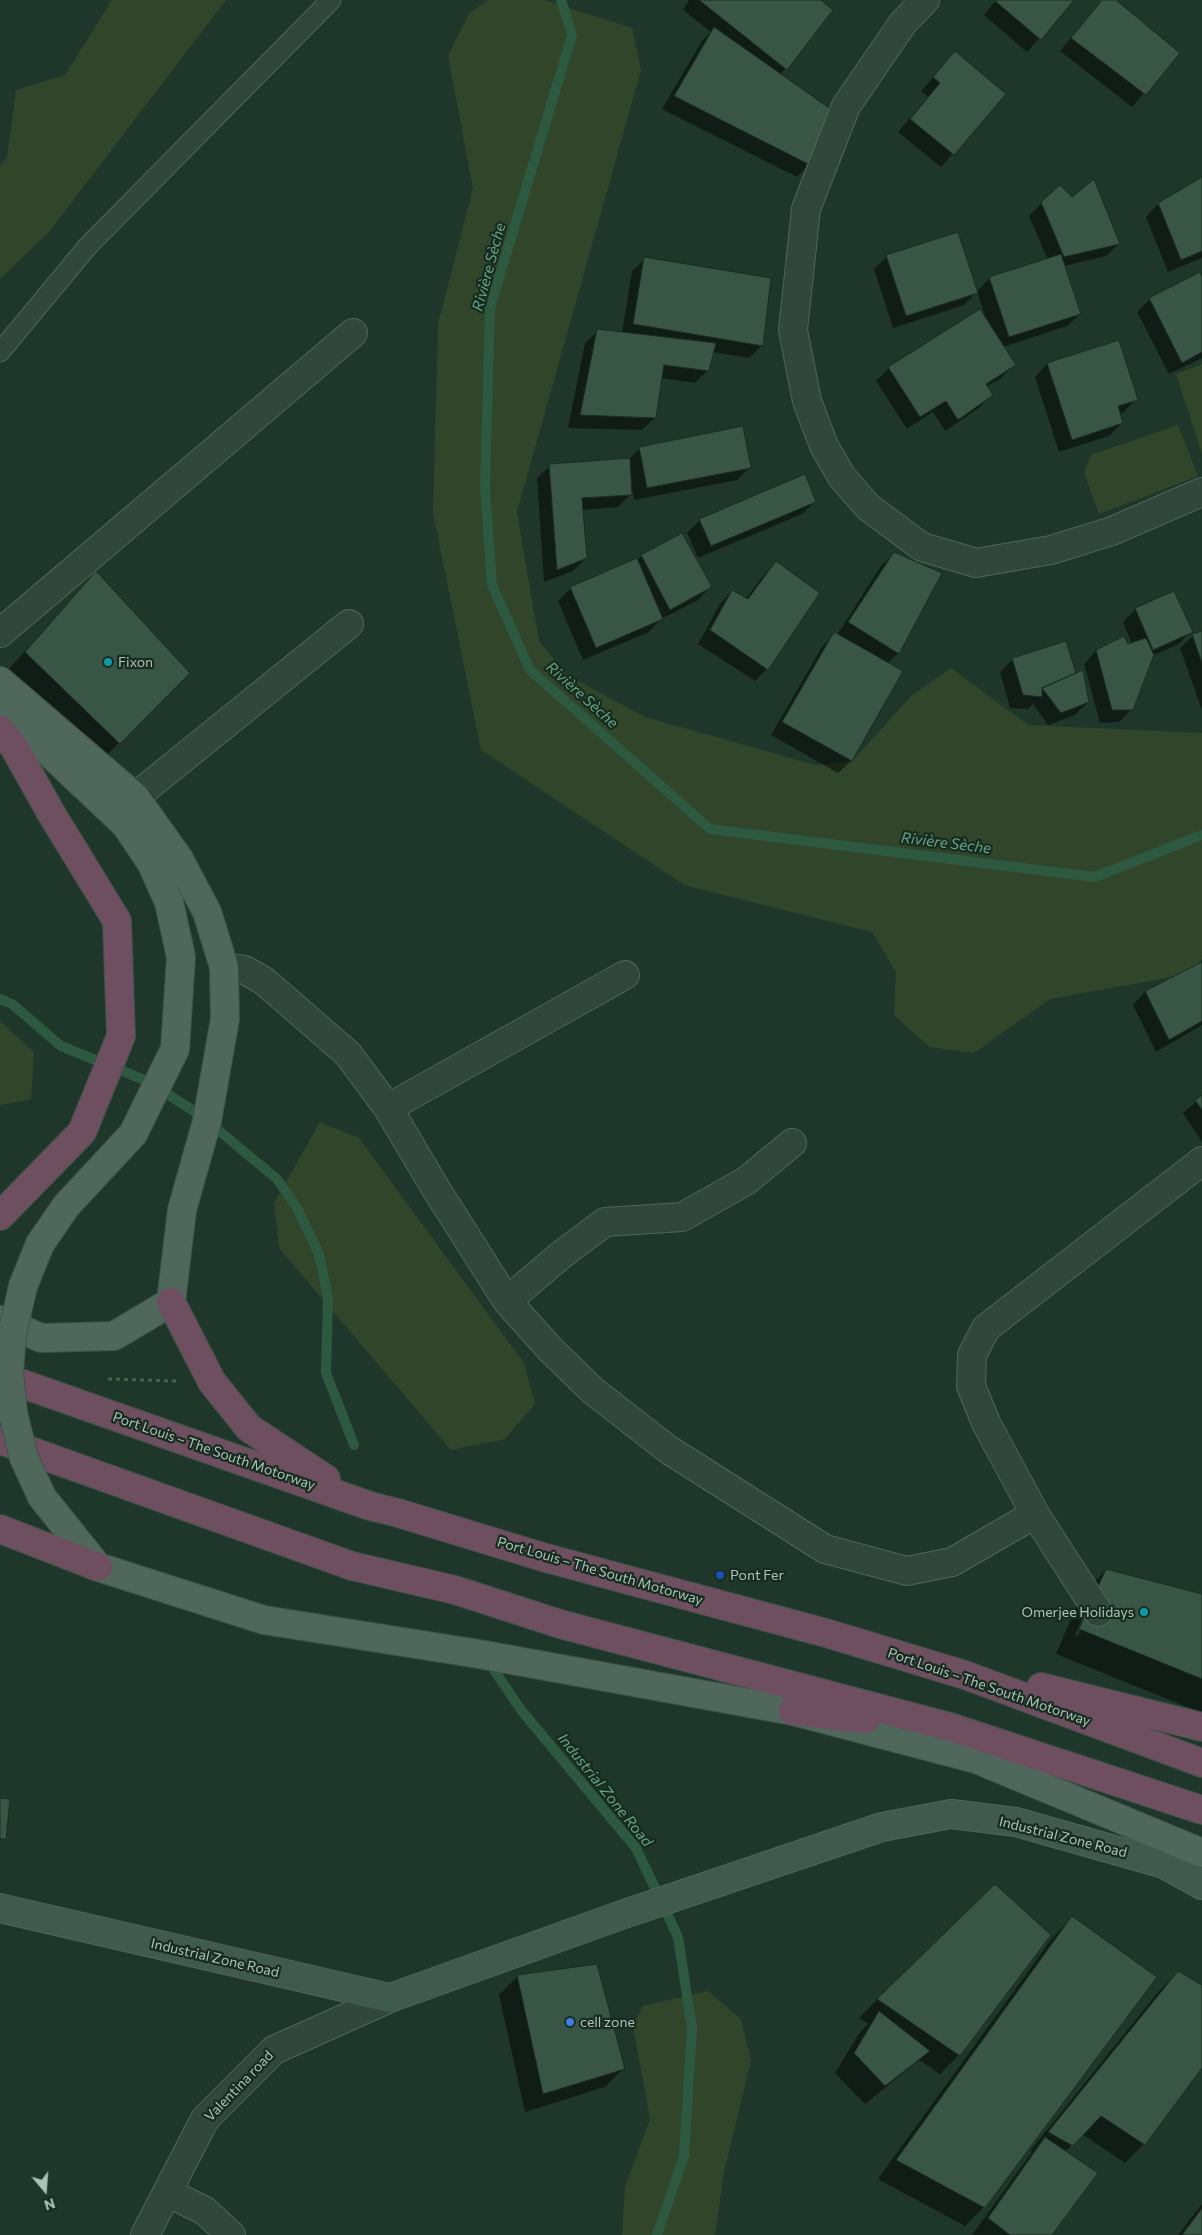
<!DOCTYPE html>
<meta charset="utf-8">
<style>
body{margin:0}
#map{position:relative;width:1202px;height:2235px;overflow:hidden;background:#1f372a;font-family:Commissioner,sans-serif}
canvas{display:block}
.north{position:absolute;left:20px;top:2165px;width:50px;height:50px;-webkit-text-stroke:4px #182b21;paint-order:stroke;rotate:162deg;font-size:14px;font-weight:700;line-height:20px;text-align:center;color:#acc4b8}
.north::after{content:'';display:block;margin:auto;width:18px;height:22px;background:#acc4b8;clip-path:polygon(50% 0,100% 100%,50% 72%,0 100%)}
</style>
<div id="map">
<canvas width="1202" height="2235"></canvas>
<div class="north">N</div>
</div>
<script>
const c = document.querySelector('canvas').getContext('2d');
c.lineJoin = 'round';
function paint(path, color) { c.fillStyle = color; c.fill(path, 'evenodd'); }
const poly = rows => new Path2D(rows.map(r => 'M' + r).join(''));
function stroke(path, color, width, dash) { c.strokeStyle = color; c.lineWidth = width; c.lineCap = dash ? 'butt' : 'round'; c.setLineDash(dash || []); c.stroke(path); }
function write(font, color, halo, rows, align = 'center') {
  c.font = font + ' Commissioner,sans-serif'; c.lineWidth = 4.5; c.setLineDash([]); c.textBaseline = 'middle'; c.strokeStyle = halo; c.fillStyle = color; for (const [text, x, y, turn = 0] of rows) {
    c.save(); c.translate(x, y); c.rotate((+turn || 0) * Math.PI / 180); c.textAlign = isNaN(turn) ? turn : align; if (halo) c.strokeText(text, 0, 0); c.fillText(text, 0, 0); c.restore();
  }
}
const green = poly([
 [112,0,226,0,49,232,0,279,0,165,7,158,16,90,65,75],
 [488,0,544,0,632,28,641,70,517,512,539,641,567,675,645,717,815,765,852,761,911,696,951,668,1028,725,1202,733,1202,959,1189,974,1050,999,974,1053,929,1047,894,1015,896,972,872,932,684,885,481,750,433,513,438,324,473,188,448,56,469,13],
 [1202,364,1202,454,1176,374],
 [1178,425,1198,476,1099,514,1084,473,1091,455],
 [0,1021,34,1052,31,1099,0,1105],
 [320,1122,359,1138,524,1363,535,1404,505,1439,451,1450,279,1248,274,1203],
 [708,1991,741,2019,751,2061,724,2172,715,2235,622,2235,625,2187,650,2119,633,2026,643,2006]
]);
const shadow = poly([
 [689,0,819,0,831,10,780,75,809,164,797,177,662,109,702,41,711,32,683,10],
 [996,0,1073,0,1027,52,984,15],
 [1103,0,1114,0,1178,53,1132,107,1060,51],
 [955,53,1004,94,941,167,898,132,928,97,921,91],
 [1202,179,1202,258,1168,272,1146,217,1158,204],
 [1042,203,1119,244,1106,256,1064,266,1080,314,1067,326,1003,347,1014,365,1001,378,986,387,991,395,979,408,945,431,933,412,907,429,876,381,889,368,986,319,977,291,964,305,893,328,874,269,887,256,976,292,990,278,1048,260,1029,216],
 [645,259,762,345,749,358,713,352,708,370,695,383,661,378,655,418,642,430,568,428,585,343,598,331,622,333,632,271],
 [1202,280,1202,358,1169,374,1137,312,1150,299],
 [1047,364,1136,399,1124,412,1119,414,1122,423,1109,436,1059,452,1035,377],
 [640,448,750,467,737,480,634,500,633,492,618,507,582,510,586,558,573,571,544,582,537,478,550,466,628,460],
 [815,502,802,514,698,558,687,533,700,520],
 [894,554,898,653,887,664,902,672,851,761,838,773,771,735,822,647,835,634,837,635,881,566],
 [642,556,710,587,698,600,661,619,649,632,583,660,558,601,571,588,636,561],
 [776,563,767,669,755,681,698,644,720,604,732,591,746,599,763,576],
 [96,573,189,673,100,762,7,671],
 [1174,592,1191,631,1179,644,1152,656,1132,709,1119,722,1100,723,1084,664,1096,651,1132,644,1123,622,1135,610],
 [1202,632,1202,710,1180,648,1193,636],
 [1066,642,1076,675,1088,702,1075,715,1048,725,1033,704,1028,709,1010,708,1000,672,1013,659],
 [1202,963,1202,1025,1156,1052,1133,1005,1145,992],
 [1202,1097,1202,1142,1183,1113],
 [1106,1570,1202,1596,1202,1713,1056,1654,1081,1595],
 [1092,1596,1095,1596,1078,1636,1075,1635],
 [1072,1918,984,2207,965,2226,878,2179,1053,1937],
 [1178,1972,1202,1987,1202,2066,1144,2144,1125,2163,1082,2134,1065,2152,1050,2235,972,2235,1032,2152,1030,2151,1159,1991],
 [518,1976,624,2068,605,2087,525,2112,499,1995],
 [878,1999,959,2055,940,2074,919,2060,865,2104,835,2073,860,2032,868,2024,859,2018],
 [1202,2204,1202,2235,1178,2235]
]);
const stream = poly([
 [561,0,572,35,490,308,485,488,492,585,530,670,710,829,1095,877,1202,835],
 [0,999,12,1004,61,1046,147,1081,200,1115,277,1179,297,1208,319,1254,328,1298,326,1373,354,1445],
 [492,1667,521,1710,636,1848,678,1937,692,2028,684,2156,657,2235]
]);
const building = poly([
 [699,0,821,0,833,10,787,70,699,0],
 [997,0,1074,0,1041,40,995,1,997,0],
 [1102,0,1116,0,1180,53,1146,95,1071,38,1102,0],
 [714,27,832,110,810,165,674,96,714,27],
 [955,51,1006,94,954,155,910,119,940,83,933,77,955,51],
 [1202,177,1202,251,1181,260,1158,203,1202,177],
 [1094,179,1120,244,1064,257,1041,202,1060,185,1072,197,1094,179],
 [958,232,978,293,906,316,886,255,958,232],
 [1061,254,1081,314,1009,337,989,277,1061,254],
 [644,257,771,278,763,346,633,324,644,257],
 [1200,272,1202,277,1202,352,1182,363,1149,298,1200,272],
 [980,309,1016,365,986,384,993,395,958,420,946,401,920,417,888,367,980,309],
 [597,329,716,343,709,371,664,365,656,418,580,415,597,329],
 [1119,340,1138,400,1118,406,1123,423,1072,440,1047,363,1119,340],
 [743,426,751,468,647,488,639,447,743,426],
 [630,458,632,495,582,498,587,558,557,570,549,464,630,458],
 [805,474,816,502,711,546,699,519,805,474],
 [682,533,712,587,670,610,641,555,682,533],
 [894,552,942,573,899,654,848,622,894,552],
 [637,558,663,619,596,648,570,587,637,558],
 [776,561,820,593,768,670,710,630,732,590,748,599,776,561],
 [96,571,190,673,120,744,25,652,96,571],
 [1174,591,1193,632,1153,650,1135,608,1174,591],
 [1202,631,1202,663,1192,634,1202,631],
 [834,632,903,671,852,761,782,722,834,632],
 [1124,636,1128,644,1146,638,1154,655,1133,710,1112,710,1096,650,1124,636],
 [1066,641,1076,673,1042,688,1042,697,1023,695,1012,658,1066,641],
 [1083,670,1089,702,1061,713,1042,688,1083,670],
 [1202,962,1202,1021,1169,1040,1145,991,1202,962],
 [1202,1095,1202,1110,1195,1100,1202,1095],
 [1106,1569,1202,1594,1202,1679,1079,1629,1106,1569],
 [0,1798,10,1799,6,1839,0,1839,0,1798],
 [995,1884,1051,1935,960,2056,877,1999,995,1884],
 [1072,1916,1157,1977,985,2208,896,2160,1072,1916],
 [597,1964,625,2069,543,2094,517,1975,597,1964],
 [1178,1971,1202,1985,1202,2068,1145,2145,1101,2116,1073,2146,1048,2132,1178,1971],
 [879,2011,930,2051,885,2086,854,2053,879,2011],
 [1045,2137,1098,2173,1052,2235,1010,2235,988,2218,1045,2137],
 [1202,2208,1202,2235,1182,2235,1202,2208]
]);
const path = poly([
 [108,1379,176,1381]
]);
const lane = poly([
 [0,352,88,246,331,0]
]);
const street = poly([
 [925,0,903,23,846,106,806,209,793,330,807,401,824,446,842,477,868,507,922,547,976,563,1051,550,1112,531,1202,492],
 [0,633,353,333],
 [135,797,349,624],
 [224,967,245,970,264,981,348,1054,388,1108,436,1189,507,1301,549,1348,592,1390,669,1450,825,1549,907,1571,952,1562,1035,1514,986,1423,971,1386,972,1355,986,1328,1202,1161],
 [388,1108,625,975],
 [507,1301,561,1255,605,1222,682,1217,746,1181,792,1143],
 [1035,1514,1098,1612],
 [167,2192,205,2211,231,2235],
 [145,2235,205,2119,274,2050,390,1998]
]);
const secondary = poly([
 [0,1908,390,1998,627,1913,882,1827,951,1814,1016,1822,1164,1864,1202,1885]
]);
const primary = poly([
 [0,681,135,797,179,859,207,912,224,967,225,1019,207,1121,182,1210,171,1302,114,1336,41,1338,0,1320],
 [0,706,126,825,152,864,169,902,181,957,175,1049,133,1134,66,1206,40,1244,23,1286],
 [42,1497,98,1567,264,1620,479,1654,793,1711,976,1759,1202,1853]
]);
const highway = poly([
 [0,730,14,747,51,813,117,921,121,1036,82,1132,0,1216],
 [171,1302,212,1382,249,1428,326,1479],
 [0,1376,370,1506,398,1513,546,1558,826,1633,965,1675,1202,1763],
 [0,1440,352,1566,455,1590,560,1624,950,1727,1202,1810],
 [0,1529,98,1567],
 [1041,1687,1202,1727],
 [793,1711,866,1719]
]);
const primaryBridge = poly([
 [23,1286,12,1335,9,1372,13,1413,24,1458,42,1497]
]);
const markers = [
 [108,662,5,"#0f9aa8"],
 [720,1575,5,"#1a4fb4"],
 [1144,1612,5,"#0f9aa8"],
 [570,2022,5,"#3f7fe0"]
];
const poiNames = [
 ["Fixon",118,662],
 ["Pont Fer",730,1575],
 ["Omerjee Holidays",1134,1612,"right"],
 ["cell zone",580,2022]
];
const streetNames = [
 ["Port Louis – The South Motorway",214,1451,19],
 ["Port Louis – The South Motorway",600,1571,16],
 ["Port Louis – The South Motorway",989,1687,19],
 ["Industrial Zone Road",1063,1837,14],
 ["Industrial Zone Road",215,1958,13],
 ["Valentina road",239,2086,-46]
];
const waterNames = [
 ["Rivière Sèche",489,267,-75],
 ["Rivière Sèche",582,695,42],
 ["Rivière Sèche",946,843,7],
 ["Industrial Zone Road",605,1790,51]
];
paint(green, '#30452a');
paint(shadow, '#0007');
stroke(stream, '#2d5941', 10);
paint(building, '#385545');
stroke(building, '#1a2d23', 1);
stroke(lane, '#50655a', 21);
stroke(street, '#50655a', 30);
stroke(secondary, '#50655a', 30);
stroke(primary, '#3f5448', 30);
stroke(highway, '#3d5147', 30);
stroke(path, '#4a604b', 3, [4, 4]);
stroke(lane, '#32473c', 19);
stroke(street, '#32473c', 28);
stroke(secondary, '#405a4d', 28);
stroke(primary, '#50675b', 28);
stroke(highway, '#6d4f5f', 28);
stroke(primaryBridge, '#3f5448', 30, []);
stroke(primaryBridge, '#50675b', 28);
for (const [x, y, r, color] of markers) { const dot = new Path2D(); dot.arc(x, y, r, 0, 2 * Math.PI); c.fillStyle = color; c.fill(dot); stroke(dot, '#182b21', 2); }
write('14px', '#acc4b8', '#182b21', poiNames, 'left');
write('14px', '#acc4b8', '#182b21', streetNames);
write('italic 15px', '#64a481', '#182b21', waterNames);
</script>
